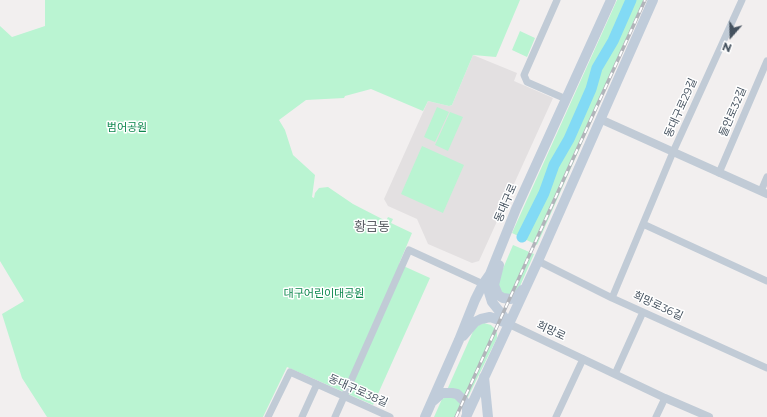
<!DOCTYPE html>
<meta charset="utf-8">
<style>
body{margin:0}
#map{position:relative;width:767px;height:417px;overflow:hidden;background:#f2efef;font-family:Montserrat,sans-serif}
canvas{display:block}
.north{position:absolute;left:711px;top:16px;width:40px;height:40px;-webkit-text-stroke:3px #fff;paint-order:stroke;rotate:200deg;font-size:11px;font-weight:700;line-height:16px;text-align:center;color:#45525f}
.north::after{content:'';display:block;margin:auto;width:14px;height:18px;background:#45525f;clip-path:polygon(50% 0,100% 100%,50% 72%,0 100%)}
</style>
<div id="map">
<canvas width="767" height="417"></canvas>
<div class="north">N</div>
</div>
<script>
const c = document.querySelector('canvas').getContext('2d');
c.lineJoin = 'round';
function paint(path, color) { c.fillStyle = color; c.fill(path, 'evenodd'); }
const poly = rows => new Path2D(rows.map(r => 'M' + r).join(''));
function stroke(path, color, width, dash) { c.strokeStyle = color; c.lineWidth = width; c.lineCap = dash ? 'butt' : 'round'; c.setLineDash(dash || []); c.stroke(path); }
function write(font, color, halo, rows, align = 'center') {
  c.font = font + ' Montserrat,"Noto Sans KR",sans-serif'; c.lineWidth = 3; c.setLineDash([]); c.textBaseline = 'middle'; c.strokeStyle = halo; c.fillStyle = color; for (const [text, x, y, turn = 0] of rows) {
    c.save(); c.translate(x, y); c.rotate((+turn || 0) * Math.PI / 180); c.textAlign = isNaN(turn) ? turn : align; if (halo) c.strokeText(text, 0, 0); c.fillText(text, 0, 0); c.restore();
  }
}
const education = poly([
 [473,55,517,73,514,81,553,98,479,261,472,263,428,244,417,219,388,206,384,199,428,101,449,106,452,105]
]);
const green = poly([
 [45,0,520,0,496,57,473,55,452,105,449,106,428,101,423,111,371,89,345,96,344,98,306,100,279,120,285,130,293,155,315,175,312,197,314,198,315,193,319,188,328,187,353,204,386,221,388,217,393,219,391,223,412,233,399,264,430,278,373,405,287,367,263,417,47,417,22,378,2,314,24,301,0,261,0,26,12,37,45,26],
 [617,0,645,0,537,245,512,233],
 [520,31,535,38,527,57,512,50],
 [437,107,449,112,435,142,424,137],
 [450,112,463,117,448,151,435,145],
 [422,146,464,165,443,213,401,194],
 [513,245,534,254,517,293,506,298,496,285],
 [484,323,491,325,495,329,497,333,497,338,466,401,447,390,475,327],
 [451,395,460,402,460,409,456,417,434,417,442,399]
]);
const river = poly([
 [522,237,544,193,554,165,569,139,591,89,597,68,613,41,631,0]
]);
const minor = poly([
 [557,0,524,75,527,82,566,99],
 [719,173,767,61],
 [761,191,767,177],
 [643,224,767,281],
 [538,261,612,298,767,368],
 [612,298,673,152,742,0],
 [615,374,643,312],
 [268,417,290,372,390,417],
 [302,417,317,384],
 [335,417,409,250,483,284],
 [556,417,583,359],
 [656,417,665,398]
]);
const tertiary = poly([
 [600,119,767,194],
 [509,324,665,398,709,417]
]);
const secondary = poly([
 [499,265,494,285,498,295,503,298,511,299,518,295,522,290],
 [488,280,488,289,492,302,508,322],
 [463,336,475,322,481,319,490,317,499,320,509,324],
 [484,377,488,417],
 [433,401,442,393,452,393,457,394,464,401,467,405,467,415],
 [425,417,459,340,475,300,483,284,490,274,516,209,611,0],
 [466,417,538,261,653,0]
]);
const rail = poly([
 [456,417,645,0]
]);
const streetNames = [
 ["동대구로29길",681,108,-66],
 ["들안로32길",733,112,-67],
 ["동대구로",506,203,-67],
 ["희망로36길",658,306,25],
 ["희망로",551,331,25],
 ["동대구로38길",358,391,24]
];
const parkNames = [
 ["범어공원",127,128],
 ["대구어린이대공원",324,294]
];
const quarterNames = [
 ["황금동",372,227]
];
paint(education, '#e3e0e1');
paint(green, '#baf4d2');
stroke(river, '#82daf5', 11);
stroke(minor, '#c1cbd6', 7);
stroke(tertiary, '#c1cbd6', 8);
stroke(secondary, '#c0ccda', 10);
stroke(rail, '#b1b4ba', 3.5);
stroke(rail, '#fff', 2, [6]);
write('11px', '#45525f', '#fff', streetNames);
write('11px', '#0e884f', '#fff', parkNames);
write('13px', '#5b5f65', '#fff', quarterNames);
</script>
